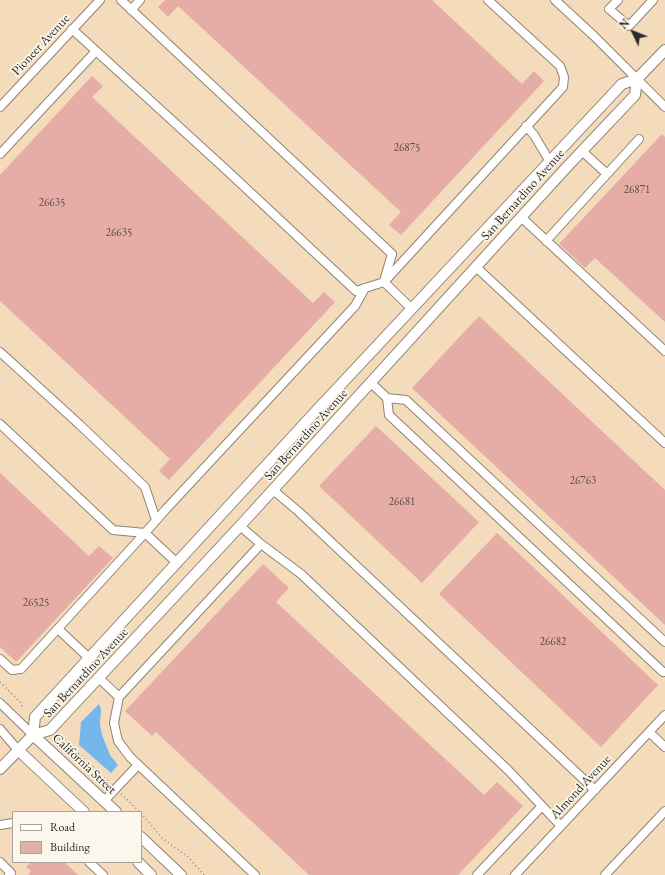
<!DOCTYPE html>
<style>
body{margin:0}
#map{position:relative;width:665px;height:875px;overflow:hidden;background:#f3dbbb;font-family:"EB Garamond",serif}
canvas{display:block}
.legend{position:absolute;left:12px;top:811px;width:130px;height:52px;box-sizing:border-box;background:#fbf7ec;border:1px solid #a8a59f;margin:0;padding:5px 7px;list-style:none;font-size:12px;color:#2b2b2b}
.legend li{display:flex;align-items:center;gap:8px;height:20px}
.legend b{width:20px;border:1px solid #a8a59f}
.north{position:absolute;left:613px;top:12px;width:40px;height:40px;-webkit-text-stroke:3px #fbf7ec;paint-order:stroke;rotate:313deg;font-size:11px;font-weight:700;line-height:16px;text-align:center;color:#2b2b2b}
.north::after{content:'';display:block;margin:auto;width:14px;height:18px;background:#2b2b2b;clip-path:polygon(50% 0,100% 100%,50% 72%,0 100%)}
</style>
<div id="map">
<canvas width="665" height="875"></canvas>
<ul class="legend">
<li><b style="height:5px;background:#fff"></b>Road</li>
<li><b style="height:11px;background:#e6ada7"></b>Building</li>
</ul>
<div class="north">N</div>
</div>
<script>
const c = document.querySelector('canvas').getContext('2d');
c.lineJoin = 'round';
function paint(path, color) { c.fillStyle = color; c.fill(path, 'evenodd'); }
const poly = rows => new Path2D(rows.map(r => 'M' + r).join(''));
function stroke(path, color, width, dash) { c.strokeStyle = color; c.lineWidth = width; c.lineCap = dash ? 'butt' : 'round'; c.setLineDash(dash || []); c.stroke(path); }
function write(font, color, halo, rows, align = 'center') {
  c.font = font + ' "EB Garamond",serif'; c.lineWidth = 3.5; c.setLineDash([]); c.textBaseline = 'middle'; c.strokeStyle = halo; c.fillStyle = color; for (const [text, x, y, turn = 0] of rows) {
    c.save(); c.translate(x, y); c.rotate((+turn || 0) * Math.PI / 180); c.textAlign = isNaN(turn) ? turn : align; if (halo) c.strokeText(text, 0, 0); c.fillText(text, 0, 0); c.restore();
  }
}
const water = poly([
 [99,704,101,709,100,724,102,735,110,755,118,765,111,773,79,745,81,722]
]);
const building = poly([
 [165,0,432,0,522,84,534,71,544,81,401,235,389,225,401,212,178,6,168,17,158,7],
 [92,76,103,86,92,97,313,303,324,292,335,302,169,480,159,471,170,459,0,301,0,175],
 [662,134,665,137,665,322,595,258,585,268,559,244],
 [479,316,665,490,665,625,412,388],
 [376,426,479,522,422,583,319,486],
 [0,473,89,556,99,546,113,558,16,662,0,647],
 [497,533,658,685,601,747,439,594],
 [263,564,289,588,276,602,484,795,497,782,523,806,458,875,309,875,156,732,152,736,125,711],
 [31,862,64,862,78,875,28,875,31,871,26,867]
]);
const path = poly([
 [0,682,20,702,23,708],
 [59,739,66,742,110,783],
 [121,794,140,812],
 [141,813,162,838,188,857,204,875]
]);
const minor = poly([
 [121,0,392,254,384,281],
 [555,0,594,36,665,107],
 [618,0,609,9,629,26,653,0],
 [131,10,140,0],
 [72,29,222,166,356,291,384,282,563,87,564,77,560,66,488,0],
 [0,107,100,0],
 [526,126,534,135,550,162],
 [582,151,607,174],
 [0,154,96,51],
 [521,217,665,351],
 [546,241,639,139],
 [476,267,665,443],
 [384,282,412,309],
 [0,352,80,425,145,487,156,520],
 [371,383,387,398,389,415,663,672,665,672],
 [387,398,406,400,665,642],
 [0,424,113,530,145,533,177,563],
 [273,490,298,511,595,790],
 [240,526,261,544,301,574,508,770,561,826],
 [58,629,89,658],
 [0,659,12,670,21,669,145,533,167,508,355,306,365,288],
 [99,678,119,697],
 [0,703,33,735],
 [0,729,18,750],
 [649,732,665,747],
 [105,800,138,765],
 [0,825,13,823],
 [0,862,11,873,9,875],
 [89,862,103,875],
 [255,875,130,757,118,741,114,723,119,697,261,544],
 [477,875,542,806],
 [515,875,665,715],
 [605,875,665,811]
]);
const major = poly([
 [33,735,35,717,317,410,622,84,637,79,665,50],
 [33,735,116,812],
 [18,750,84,812],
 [0,769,33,735,50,730,240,526,565,169,635,95,637,79],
 [141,837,181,875],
 [138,862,151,875]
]);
const numberNames = [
 ["26875",407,148],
 ["26871",637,190],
 ["26635",52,203],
 ["26635",119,233],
 ["26763",583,481],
 ["26681",402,502],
 ["26525",36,603],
 ["26682",553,642]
];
const streetNames = [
 ["Pioneer Avenue",41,45,-47],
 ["San Bernardino Avenue",523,195,-48],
 ["San Bernardino Avenue",306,435,-48],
 ["San Bernardino Avenue",86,673,-47],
 ["California Street",84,764,43],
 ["Almond Avenue",581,787,-47]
];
paint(water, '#76b7eb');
paint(building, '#e6ada7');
stroke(minor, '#8f8373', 10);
stroke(major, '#8f8373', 12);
stroke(path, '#8f8373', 1.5, [1, 3]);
stroke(minor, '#fff', 8);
stroke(major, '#fff', 10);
write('11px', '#5a4c4a', null, numberNames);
write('13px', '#2b2b2b', '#fbf7ec', streetNames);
</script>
